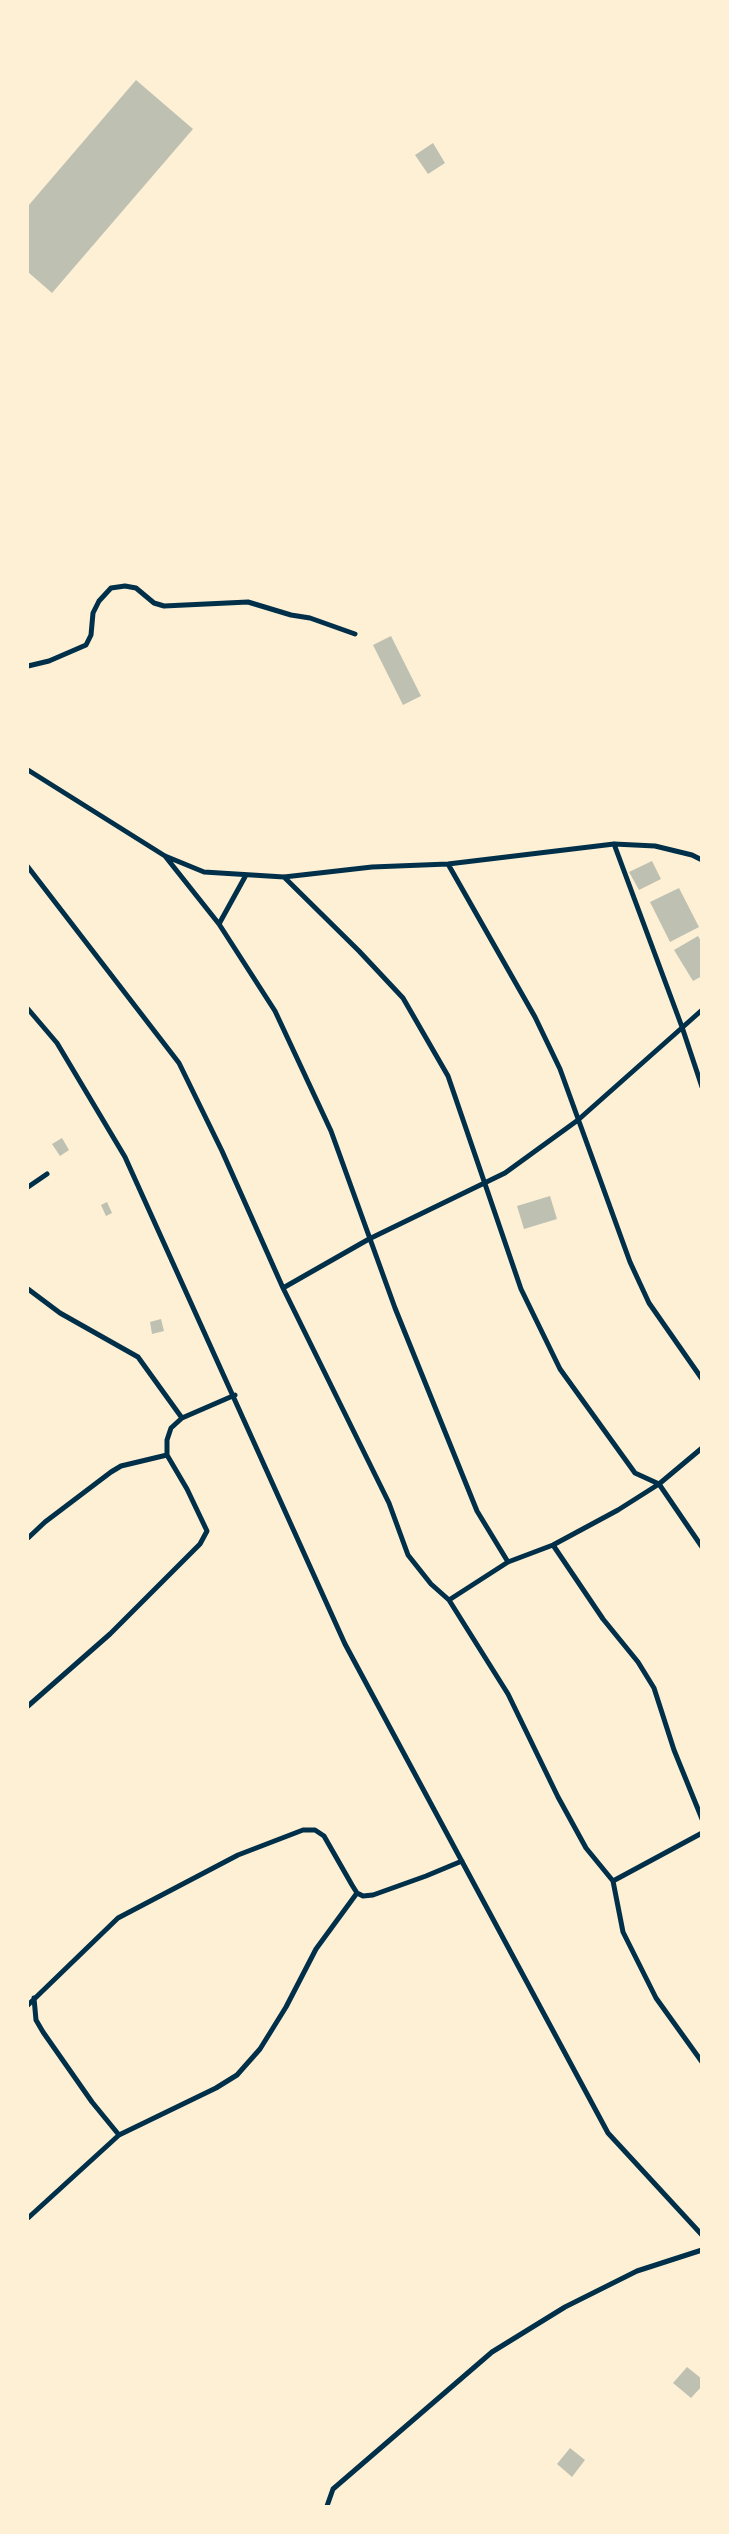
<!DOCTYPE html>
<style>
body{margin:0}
#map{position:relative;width:729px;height:2534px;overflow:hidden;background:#fdf0d5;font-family:Raleway,sans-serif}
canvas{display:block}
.frame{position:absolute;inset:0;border:29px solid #fdf0d5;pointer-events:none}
</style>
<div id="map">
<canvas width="729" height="2534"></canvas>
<div class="frame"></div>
</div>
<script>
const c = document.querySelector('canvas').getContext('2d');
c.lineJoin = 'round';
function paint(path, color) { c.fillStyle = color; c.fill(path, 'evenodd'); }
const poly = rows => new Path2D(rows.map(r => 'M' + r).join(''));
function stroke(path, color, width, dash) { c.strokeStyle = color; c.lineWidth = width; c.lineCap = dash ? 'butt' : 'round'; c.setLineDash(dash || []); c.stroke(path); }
const building = poly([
 [136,80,193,129,52,293,28,272,28,206],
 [433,143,445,163,428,174,415,155],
 [391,636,421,696,403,705,373,645],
 [652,861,661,879,639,890,629,872],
 [679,888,699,927,670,942,650,902],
 [698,936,702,943,702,976,693,981,674,950],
 [62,1138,69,1150,60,1156,52,1144],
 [550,1196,557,1219,524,1229,517,1206],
 [107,1202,112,1213,106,1216,101,1205],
 [161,1319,164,1331,152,1334,150,1322],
 [687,2367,702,2379,702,2386,691,2398,673,2383],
 [570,2448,585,2460,572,2477,557,2464]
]);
const minor = poly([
 [28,666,49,661,86,645,91,635,93,613,99,601,111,588,125,586,136,588,154,603,164,606,248,602,291,615,310,618,355,634],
 [28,770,165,856,204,872,284,877,372,867,448,864,614,844,655,846,692,855,702,860],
 [614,844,682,1027,702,1087],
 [165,856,219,924,275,1011,331,1131,395,1308,477,1511,508,1562],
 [448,864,535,1017,560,1069,630,1262,649,1303,702,1379],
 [28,867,179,1063,222,1151,283,1288,389,1503,408,1555,431,1584,449,1600,508,1694,558,1797,586,1848,613,1881,623,1932,656,1998,702,2062],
 [284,877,359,951,403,998,448,1076,521,1289,560,1369,635,1473,659,1484,702,1547],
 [219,924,246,875],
 [28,1009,57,1043,125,1157,345,1644,608,2133,702,2235],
 [28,1187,47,1174],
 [283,1288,369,1239,505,1173,578,1120,702,1010],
 [28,1289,60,1313,138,1357,182,1418],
 [28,1538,45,1522,111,1472,121,1466,167,1455,167,1440,171,1428,182,1418,235,1395],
 [553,1545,603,1619,638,1662,654,1688,674,1750,702,1819],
 [449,1600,508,1562,553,1545,618,1510,659,1484,702,1448],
 [28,1706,110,1634,200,1544,207,1531,187,1489,167,1455],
 [613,1881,702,1833],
 [34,1998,36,2020,43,2032,92,2102,119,2135],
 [28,2005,118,1918,238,1855,303,1830,315,1830,324,1836,352,1885,357,1893,363,1896,373,1895,426,1876,462,1861],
 [28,2218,119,2135,216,2088,237,2075,260,2049,286,2007,316,1949,357,1893],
 [327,2506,333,2489,492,2352,565,2307,637,2271,702,2250]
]);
paint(building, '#bec0b2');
stroke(minor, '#003049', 5);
</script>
